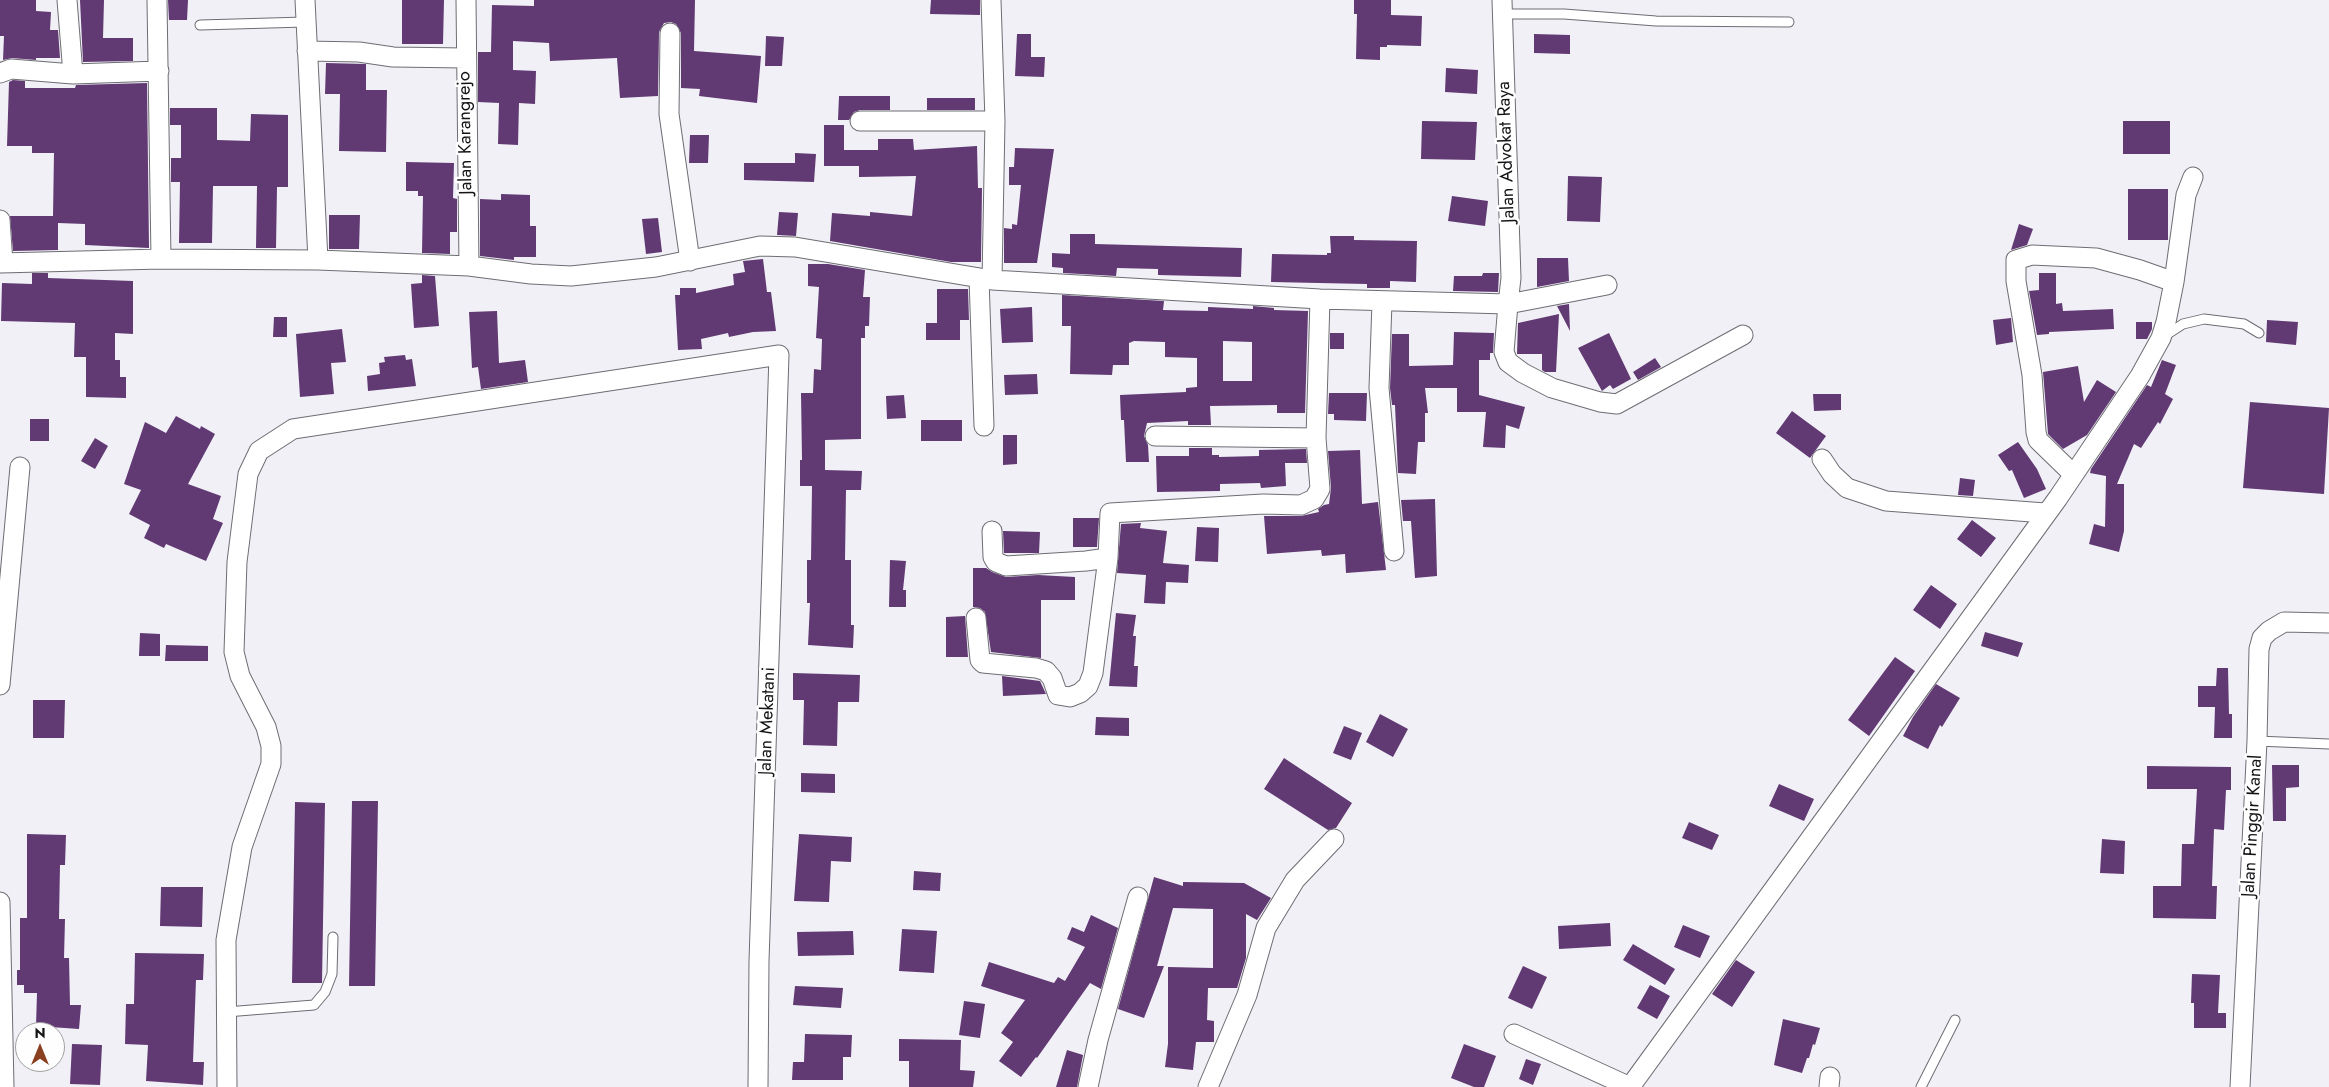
<!DOCTYPE html>
<style>
body{margin:0}
#map{position:relative;width:2329px;height:1087px;overflow:hidden;background:#f1f0f7;font-family:Jost,sans-serif}
canvas{display:block}
.north{position:absolute;left:15px;top:1022px;width:50px;height:50px;box-sizing:border-box;background:#fefefe;border:1px solid #a0a0a1;border-radius:50%;rotate:0deg;font-size:14px;font-weight:700;line-height:20px;text-align:center;color:#131215}
.north::after{content:'';display:block;margin:auto;width:18px;height:22px;background:#884020;clip-path:polygon(50% 0,100% 100%,50% 72%,0 100%)}
</style>
<div id="map">
<canvas width="2329" height="1087"></canvas>
<div class="north">N</div>
</div>
<script>
const c = document.querySelector('canvas').getContext('2d');
c.lineJoin = 'round';
function paint(path, color) { c.fillStyle = color; c.fill(path, 'evenodd'); }
const poly = rows => new Path2D(rows.map(r => 'M' + r).join(''));
function stroke(path, color, width, dash) { c.strokeStyle = color; c.lineWidth = width; c.lineCap = dash ? 'butt' : 'round'; c.setLineDash(dash || []); c.stroke(path); }
function write(font, color, halo, rows, align = 'center') {
  c.font = font + ' Jost,sans-serif'; c.lineWidth = 5; c.setLineDash([]); c.textBaseline = 'middle'; c.strokeStyle = halo; c.fillStyle = color; for (const [text, x, y, turn = 0] of rows) {
    c.save(); c.translate(x, y); c.rotate((+turn || 0) * Math.PI / 180); c.textAlign = isNaN(turn) ? turn : align; if (halo) c.strokeText(text, 0, 0); c.fillText(text, 0, 0); c.restore();
  }
}
const building = poly([
 [0,0,36,0,36,11,51,12,50,30,58,30,60,58,36,58,36,60,12,58,3,60,4,36,0,36],
 [80,0,104,0,103,38,133,38,133,61,83,62],
 [168,0,188,0,187,20,169,20],
 [402,0,444,0,443,44,402,44],
 [534,0,695,0,694,51,761,56,757,103,699,96,700,89,681,88,681,33,676,24,671,22,664,23,659,32,658,96,620,98,617,58,550,61,549,43,513,41,513,70,536,71,535,104,519,103,518,145,498,144,499,103,478,102,478,52,491,52,492,5,534,6],
 [931,0,980,0,980,15,930,14],
 [1354,0,1391,0,1391,15,1422,16,1421,46,1387,45,1387,47,1380,47,1380,60,1356,59,1357,14,1354,14],
 [1017,34,1031,34,1031,57,1045,57,1044,77,1015,76],
 [1534,34,1570,35,1570,54,1534,53],
 [766,36,784,37,782,66,765,66],
 [326,63,366,64,366,90,387,90,386,152,339,151,340,94,325,94],
 [1446,68,1478,70,1477,94,1445,92],
 [13,80,25,81,25,88,75,88,76,85,147,83,149,248,85,245,85,224,58,223,58,250,13,251,10,216,53,216,54,153,32,153,32,146,7,146,9,82],
 [839,96,890,96,890,110,860,110,854,112,849,120,838,120],
 [927,98,975,98,975,110,927,110],
 [170,108,217,108,217,140,250,141,251,114,288,115,288,187,277,187,276,248,256,248,257,186,213,186,212,243,179,243,180,182,171,182,171,158,181,158,181,125,170,125],
 [1422,121,1477,122,1475,160,1421,159],
 [2123,121,2170,121,2170,154,2123,154],
 [824,125,844,125,844,150,878,150,878,139,913,139,914,150,977,146,978,188,982,188,981,262,951,262,830,241,832,213,870,216,870,212,912,216,916,176,859,177,859,166,824,166],
 [690,135,709,135,708,163,689,163],
 [1015,148,1054,149,1037,263,1004,263,1004,228,1012,229,1012,224,1017,225,1021,185,1009,185,1009,167,1014,167],
 [795,153,816,154,814,182,744,180,744,163,795,163],
 [406,162,454,163,453,198,457,199,457,232,450,232,450,254,422,253,423,196,418,196,418,191,406,191],
 [1568,176,1602,177,1600,222,1567,221],
 [2128,189,2168,189,2168,240,2128,240],
 [501,194,530,195,530,226,536,226,536,257,514,257,514,260,480,256,480,199,501,200],
 [1452,196,1488,201,1485,226,1448,221],
 [779,212,798,213,796,236,777,235],
 [329,215,360,215,359,249,329,249],
 [658,218,662,252,646,254,642,219],
 [2019,224,2033,229,2027,245,2011,250],
 [1070,234,1095,234,1095,244,1242,248,1241,277,1158,275,1158,269,1117,268,1116,276,1063,273,1063,268,1052,267,1052,253,1070,254],
 [1330,236,1354,236,1354,240,1417,241,1416,282,1390,281,1390,288,1367,288,1367,284,1271,282,1272,254,1327,255,1327,253,1331,253],
 [1537,258,1568,258,1569,281,1537,287],
 [763,259,767,292,771,292,776,331,753,332,729,337,728,333,701,339,702,349,678,350,675,295,680,295,680,288,696,288,696,293,734,285,733,274,745,272,743,261],
 [808,264,828,264,865,270,863,297,870,297,869,326,865,326,865,338,861,338,861,439,825,440,825,470,862,471,861,490,846,490,845,560,851,560,851,625,854,625,853,648,808,645,810,603,807,603,807,560,811,560,812,486,800,486,800,460,802,460,801,393,813,393,814,369,821,370,822,339,816,338,819,287,808,286],
 [32,273,48,273,48,278,133,281,133,334,115,333,115,360,120,360,120,377,126,377,126,398,86,397,86,357,74,357,75,323,1,321,2,283,32,284],
 [1483,273,1499,273,1498,292,1453,291,1454,276,1482,276],
 [2039,273,2056,273,2056,304,2062,303,2063,311,2113,309,2114,329,2049,332,2049,334,2037,335,2029,291,2039,290],
 [422,275,435,276,439,326,414,328,411,284,422,283],
 [937,289,968,289,969,320,960,320,960,340,926,340,926,323,937,323],
 [1062,295,1164,301,1163,310,1208,311,1208,307,1253,309,1253,306,1274,308,1274,310,1308,311,1305,413,1277,413,1277,405,1210,406,1211,425,1188,425,1188,421,1147,423,1144,436,1148,445,1149,462,1126,462,1124,420,1121,420,1120,395,1186,392,1186,388,1197,387,1197,358,1165,357,1165,342,1134,341,1129,343,1129,365,1113,365,1112,375,1070,374,1071,326,1062,326],
 [1223,341,1252,342,1252,381,1223,381],
 [1569,304,1570,331,1557,306],
 [1032,307,1033,342,1002,343,1000,309],
 [497,311,499,363,525,360,528,382,481,389,478,367,472,368,469,312],
 [1559,314,1556,372,1545,372,1542,370,1542,354,1517,354,1518,323],
 [274,317,287,317,287,337,273,337],
 [2011,318,2013,342,1996,345,1993,320],
 [2267,320,2298,322,2296,345,2266,342],
 [2136,322,2152,322,2152,329,2147,339,2136,339],
 [342,329,346,362,331,363,334,394,300,397,296,334],
 [1454,332,1494,333,1493,353,1490,353,1490,360,1479,360,1479,395,1525,407,1519,429,1506,425,1505,448,1483,447,1486,412,1457,412,1457,388,1425,388,1428,413,1425,413,1425,442,1418,442,1416,474,1398,473,1395,405,1392,405,1390,388,1392,334,1409,334,1409,366,1453,365],
 [1330,333,1344,333,1344,349,1330,349],
 [1609,333,1631,379,1613,389,1610,385,1602,391,1578,348],
 [405,355,406,360,412,359,416,386,368,391,367,376,380,374,379,363,385,362,384,357],
 [1655,358,1661,367,1638,380,1633,372],
 [2162,360,2176,365,2165,394,2173,399,2160,424,2158,422,2141,448,2134,444,2117,484,2124,484,2124,531,2119,552,2089,544,2094,524,2105,527,2106,476,2090,473,2091,469,2147,385,2151,387],
 [2078,366,2084,402,2097,380,2116,392,2087,435,2063,449,2048,434,2043,372],
 [1037,374,1038,394,1005,395,1004,375],
 [1329,393,1367,393,1366,421,1334,420,1334,414,1328,414],
 [1813,394,1841,394,1841,410,1814,411],
 [904,395,906,418,887,419,886,396],
 [2250,402,2329,408,2324,494,2243,488],
 [1792,411,1826,436,1810,458,1776,433],
 [176,416,200,429,201,426,215,434,188,484,221,496,213,519,223,523,206,561,166,544,164,548,144,538,150,525,129,514,141,490,124,484,145,422,166,433],
 [30,419,49,419,49,441,30,441],
 [921,420,962,420,962,441,921,441],
 [1003,435,1017,435,1017,464,1003,465],
 [95,438,108,446,95,469,81,461],
 [2018,442,2037,469,2046,489,2024,498,2012,470,2009,471,1998,455],
 [1189,448,1212,448,1212,455,1219,455,1219,457,1259,456,1259,450,1306,449,1307,463,1285,463,1286,486,1261,488,1260,483,1220,484,1220,491,1157,492,1156,456,1189,456],
 [1360,450,1362,504,1378,502,1386,570,1346,573,1345,554,1322,556,1321,550,1267,554,1264,516,1301,516,1319,512,1318,509,1324,505,1329,504,1331,488,1328,451],
 [1960,478,1975,480,1973,496,1958,495],
 [1435,499,1437,576,1415,578,1411,521,1403,521,1401,500],
 [1073,518,1099,518,1097,547,1073,547],
 [1972,520,1996,538,1981,557,1957,539],
 [1141,523,1140,528,1167,531,1163,563,1189,565,1188,583,1166,582,1165,604,1144,603,1146,575,1117,573,1121,524],
 [1197,527,1219,528,1218,562,1195,561],
 [1003,531,1040,532,1039,553,1004,553],
 [890,560,906,561,903,590,906,590,906,607,889,607],
 [973,568,986,568,992,572,1006,577,1038,575,1075,577,1075,600,1041,600,1041,658,991,652,985,612,980,608,973,607],
 [1931,585,1957,604,1940,629,1913,610],
 [1116,613,1136,615,1133,636,1136,636,1134,666,1138,666,1137,687,1109,686],
 [965,616,968,657,946,657,946,617],
 [1985,632,2023,643,2018,657,1981,646],
 [140,633,160,634,160,656,139,656],
 [166,645,208,646,208,661,165,661],
 [1895,657,1915,671,1869,736,1848,720],
 [2217,668,2228,668,2229,714,2232,714,2232,738,2214,738,2215,707,2198,707,2198,686,2216,686],
 [793,673,860,675,859,702,838,702,837,746,803,745,804,700,793,700],
 [1002,676,1040,681,1046,694,1003,696],
 [1936,684,1960,698,1942,727,1940,725,1928,749,1903,736,1913,717],
 [33,700,65,700,64,738,33,738],
 [1380,714,1408,729,1393,757,1366,742],
 [1096,717,1129,718,1129,736,1095,735],
 [1344,726,1362,733,1351,760,1333,753],
 [1284,758,1352,803,1336,828,1328,830,1264,789],
 [2272,765,2299,765,2299,787,2286,788,2286,821,2273,821],
 [2147,766,2231,767,2231,790,2226,790,2224,830,2214,829,2212,886,2217,886,2216,919,2153,918,2153,886,2181,886,2182,844,2194,844,2197,789,2147,789],
 [801,773,835,774,835,793,801,792],
 [1779,784,1814,799,1804,821,1769,806],
 [352,801,378,801,375,986,349,986],
 [295,802,325,803,322,983,292,983],
 [1689,822,1719,835,1712,850,1682,838],
 [27,834,66,835,65,865,60,865,59,919,65,919,64,958,69,958,70,1005,81,1005,79,1029,36,1026,37,993,24,993,24,985,17,985,17,970,20,970,20,918,27,918],
 [799,834,852,837,851,862,831,861,829,902,794,901],
 [2102,839,2125,841,2124,874,2100,873],
 [914,871,941,873,940,891,913,890],
 [1154,877,1183,886,1183,882,1244,883,1271,898,1257,920,1246,914,1246,958,1237,988,1208,988,1207,1020,1214,1021,1214,1042,1196,1042,1193,1070,1165,1067,1168,1044,1168,967,1213,968,1213,909,1173,908,1157,966,1164,966,1144,1018,1118,1009],
 [161,887,203,887,202,927,160,926],
 [1091,915,1118,928,1101,989,1090,983,1037,1058,1036,1057,1021,1077,999,1061,1013,1042,1001,1033,1025,1000,981,986,989,962,1054,983,1058,977,1065,981,1085,947,1067,939,1072,927,1084,932],
 [1610,923,1611,946,1559,949,1558,926],
 [1683,925,1710,936,1700,958,1674,947],
 [902,929,937,931,934,973,899,971],
 [853,931,854,955,798,956,797,932],
 [1633,944,1675,969,1665,985,1623,960],
 [135,953,204,954,203,980,196,980,193,1062,204,1062,203,1085,146,1081,148,1045,125,1044,126,1004,134,1004],
 [1736,960,1755,972,1732,1007,1712,994],
 [1523,966,1547,977,1532,1009,1508,998],
 [2192,974,2220,975,2218,1013,2226,1013,2226,1028,2194,1028,2194,1003,2191,1003],
 [1650,985,1670,996,1657,1019,1637,1008],
 [795,986,843,988,841,1008,793,1005],
 [964,1001,985,1004,980,1038,959,1035],
 [1783,1019,1820,1028,1815,1045,1813,1044,1809,1058,1807,1058,1802,1073,1774,1065],
 [805,1034,852,1035,851,1057,843,1057,843,1080,792,1080,793,1062,804,1062],
 [899,1039,961,1040,960,1070,975,1071,973,1087,909,1087,909,1061,899,1061],
 [72,1044,102,1045,100,1085,70,1084],
 [1464,1044,1496,1056,1484,1087,1474,1087,1451,1078],
 [1067,1050,1083,1055,1077,1087,1056,1087],
 [1526,1059,1541,1064,1533,1085,1519,1079]
]);
const lane = poly([
 [1503,14,1564,14,1656,21,1789,22],
 [200,25,305,22],
 [2166,335,2183,324,2204,319,2244,324,2259,333],
 [2257,741,2329,744],
 [226,1012,314,1005,325,992,332,974,333,937],
 [1921,1087,1955,1020]
]);
const street = poly([
 [67,0,73,74],
 [157,0,161,259],
 [305,0,318,260],
 [466,0,469,266],
 [991,0,995,121,992,280],
 [670,33,669,114,690,261],
 [307,51,359,52,393,57,465,58],
 [0,73,11,69,73,74,159,71],
 [860,121,995,121],
 [0,220,3,263],
 [0,263,161,259,318,260,469,266,531,274,571,276,656,267,760,246,795,247,992,280,1320,299,1508,304,1511,278,1502,0],
 [979,278,984,426],
 [1607,285,1508,304,1504,352,1508,362,1523,373,1552,388,1600,402,1617,404,1743,335],
 [1382,302,1379,388,1394,551],
 [1155,436,1316,438],
 [1822,459,1832,474,1847,488,1886,501,2045,513],
 [2073,474,2038,440,2036,432,2032,375,2016,281,2016,260,2032,255,2096,258,2140,270,2174,282],
 [992,531,993,557,996,562,1006,566,1086,561,1108,558,1110,513,1263,504,1301,505,1314,499,1320,489,1316,438,1320,299],
 [976,618,980,660,983,663,1036,668,1046,671,1052,678,1058,695,1070,697,1080,693,1088,686,1093,673,1108,558],
 [0,685,20,467],
 [0,902,4,1087],
 [1514,1034,1630,1087],
 [227,1087,226,940,242,847,271,764,271,746,266,727,240,676,234,652,237,562,248,474,259,451,293,429,779,355,759,961,758,1087],
 [1088,1087,1098,1040,1138,897],
 [1208,1087,1247,995,1266,928,1295,880,1334,839],
 [1630,1087,2058,498,2140,376,2161,338,2166,322,2174,282,2186,195,2193,177],
 [1829,1087,1830,1077],
 [2240,1087,2257,741,2259,649,2262,638,2269,631,2284,622,2329,623]
]);
const streetNames = [
 ["Jalan Karangrejo",466,133,-91],
 ["Jalan Advokat Raya",1507,152,-92],
 ["Jalan Mekatani",768,721,-88],
 ["Jalan Pinggir Kanal",2253,826,-87]
];
paint(building, '#613973');
stroke(lane, '#6d6d73', 11);
stroke(street, '#6d6d73', 21);
stroke(lane, '#fff', 9);
stroke(street, '#fff', 19);
write('18px', '#131215', '#fefefe', streetNames);
</script>
